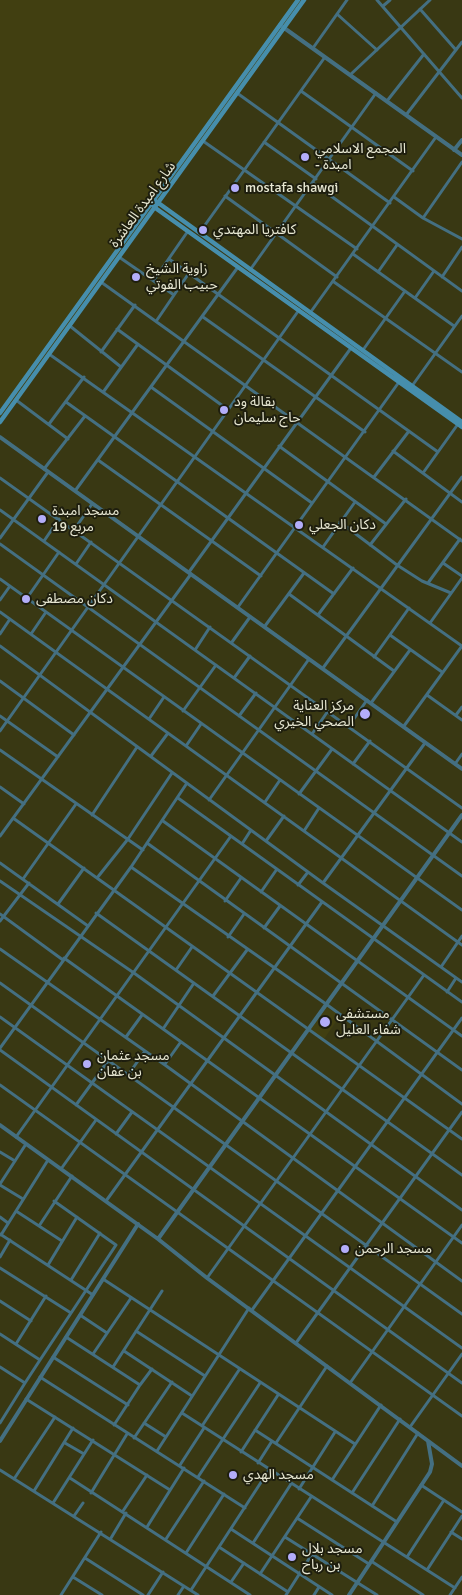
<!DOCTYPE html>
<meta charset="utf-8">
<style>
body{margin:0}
canvas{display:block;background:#393813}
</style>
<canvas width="462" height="1595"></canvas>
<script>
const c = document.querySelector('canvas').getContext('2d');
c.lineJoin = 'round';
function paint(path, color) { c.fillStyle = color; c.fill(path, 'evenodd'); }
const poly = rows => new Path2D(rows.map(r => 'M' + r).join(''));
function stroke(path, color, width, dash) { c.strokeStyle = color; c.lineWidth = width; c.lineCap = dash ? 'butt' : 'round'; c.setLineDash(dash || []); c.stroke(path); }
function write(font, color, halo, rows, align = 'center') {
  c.font = font + ' Signika,"Noto Sans Arabic",sans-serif'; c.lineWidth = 4; c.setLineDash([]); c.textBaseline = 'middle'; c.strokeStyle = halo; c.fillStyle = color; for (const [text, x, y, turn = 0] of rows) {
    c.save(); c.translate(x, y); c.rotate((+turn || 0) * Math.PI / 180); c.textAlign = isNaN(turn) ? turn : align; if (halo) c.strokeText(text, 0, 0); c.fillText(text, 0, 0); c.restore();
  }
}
const built = poly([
 [0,0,303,0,0,423],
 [325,1006,340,1016,324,1039,309,1029]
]);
const minor = poly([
 [377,0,462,98],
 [383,6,390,0],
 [420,9,456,50],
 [337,14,377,50],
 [313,48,347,0],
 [350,75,430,0],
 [301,91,413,171],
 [237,93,390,203],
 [387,101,424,54],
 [406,115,462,42],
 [203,141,357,249],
 [264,142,316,179],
 [313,183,462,291],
 [225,196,337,277],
 [394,197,423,218,462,239],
 [423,218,462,162],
 [200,232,325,57],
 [353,254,454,326],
 [119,257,174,295],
 [169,259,438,452],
 [250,270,376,93],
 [378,272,397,245],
 [442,277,462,247],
 [154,280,188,231],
 [101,282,462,541],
 [334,282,462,372],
 [415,298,434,271],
 [310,313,436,137],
 [203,317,365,432],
 [157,320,189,273],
 [70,326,121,367],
 [117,329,227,409],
 [363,350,405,291],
 [101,352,135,305],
 [49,354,462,646],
 [412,386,462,316],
 [151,387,312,503],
 [104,391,138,344],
 [16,400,68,439],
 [66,402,334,594],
 [49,424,84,377],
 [279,446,386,524],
 [393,451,462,502],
 [98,460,261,576],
 [44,469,85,416],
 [423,473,458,424],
 [374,477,409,431],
 [0,478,462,808],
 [75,491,238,267],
 [0,510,462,842],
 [340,522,397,565,422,581,451,593],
 [74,530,92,504],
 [0,538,48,472],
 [44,541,59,519],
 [0,544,462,876],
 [370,545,406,499],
 [323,547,355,502],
 [443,563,462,576],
 [76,564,91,542],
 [189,572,351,348],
 [0,579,462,910],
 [428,583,460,539],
 [289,594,394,671],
 [27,598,59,552],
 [0,600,10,586],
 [238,607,399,382],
 [0,612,462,945],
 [318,615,353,568],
 [430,623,462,578],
 [265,626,304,573],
 [0,634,10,619],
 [31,634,46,612],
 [390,635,442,672],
 [232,642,250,617],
 [0,646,323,883,462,982],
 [195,650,210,627],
 [374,657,409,608],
 [323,668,462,477],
 [234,678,250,656],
 [0,681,74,735],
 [427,695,462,720],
 [371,703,410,650],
 [183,711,216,665],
 [456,715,462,707],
 [0,716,58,757],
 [239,716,256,693],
 [149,719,164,697],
 [349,726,367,700],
 [404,726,462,646],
 [0,731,299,310],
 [312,734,328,711],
 [186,746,201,724],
 [0,750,143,850],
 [151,756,168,733],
 [353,764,370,741],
 [455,764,462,754],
 [0,787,24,804],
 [299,794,332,749],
 [178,798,462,1002],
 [209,800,309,659],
 [265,802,280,780],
 [92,815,137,747],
 [13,818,462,1139],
 [163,821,462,1036],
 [304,831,319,808],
 [0,836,191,574],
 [266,841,284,816],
 [147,843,462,1070],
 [242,844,251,830],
 [0,863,88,926],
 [131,867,326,1004,462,1104],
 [97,878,128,839,172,773],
 [23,879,76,804],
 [0,881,134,973,462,1210],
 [323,883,425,743],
 [298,885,308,872],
 [261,892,277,869],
 [225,901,241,878],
 [58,904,84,868],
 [96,913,462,1175],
 [0,914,63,960],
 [0,921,29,883],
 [264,928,280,906],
 [228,937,244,914],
 [0,949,165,1065,462,1281],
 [64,958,462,1243],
 [441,967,462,936],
 [176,970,192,947],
 [0,983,462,1314],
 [447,992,456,978],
 [213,996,247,950],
 [0,1017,462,1348],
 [163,1029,194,983],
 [126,1037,142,1015],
 [0,1048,131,867,187,783],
 [0,1050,462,1383],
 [165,1064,180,1043],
 [128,1075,145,1051],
 [0,1085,462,1416],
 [76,1105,108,1061],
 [116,1134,132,1112],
 [16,1137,231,836],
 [0,1152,15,1161],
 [61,1169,96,1120],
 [0,1184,26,1144],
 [0,1185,23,1199],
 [106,1201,322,902],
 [16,1211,62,1241],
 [0,1217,8,1223],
 [39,1226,72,1176],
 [0,1234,93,1295],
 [1,1235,48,1160],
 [0,1257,10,1240],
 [48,1265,77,1217],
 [0,1268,71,1313],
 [207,1278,424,975],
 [103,1279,355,1444],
 [71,1280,100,1233],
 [0,1301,31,1321],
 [252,1310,462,1018],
 [80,1315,107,1333],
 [136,1331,205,1376],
 [0,1334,40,1360,25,1383],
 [66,1337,140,1385,152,1369],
 [296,1343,462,1112],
 [16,1344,46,1296],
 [124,1351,192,1396],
 [93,1354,131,1298],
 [53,1357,128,1405],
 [40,1360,116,1245,54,1201],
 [0,1367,25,1383,0,1423],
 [113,1367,162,1291],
 [40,1377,245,1508],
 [350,1383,462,1225],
 [26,1399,170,1490],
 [182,1413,455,1588],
 [144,1423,166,1437],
 [114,1425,140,1385],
 [202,1426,239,1370],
 [410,1427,462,1354],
 [255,1430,397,1522],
 [134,1438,172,1382],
 [65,1443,84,1454],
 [276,1443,327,1366],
 [157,1451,249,1308],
 [241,1452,278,1395],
 [258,1463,272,1441],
 [180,1465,204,1428],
 [0,1470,198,1595],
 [198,1477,260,1383],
 [70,1478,250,1595],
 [14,1479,55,1417],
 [332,1480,381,1405],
 [421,1485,462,1512],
 [299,1489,335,1432],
 [34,1491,73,1428],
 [91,1493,127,1434],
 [352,1493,400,1419],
 [53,1503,93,1440],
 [372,1506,418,1433],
 [123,1511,147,1475],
 [74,1516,83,1503],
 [297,1518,369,1564],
 [147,1527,184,1468],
 [231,1529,332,1595],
 [451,1532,462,1539],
 [285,1537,377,1595],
 [111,1538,126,1513],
 [166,1539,204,1481],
 [253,1543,291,1484],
 [219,1547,288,1592],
 [186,1553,224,1494],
 [407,1557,444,1500],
 [85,1558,143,1595],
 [371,1561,423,1595],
 [427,1570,462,1516],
 [260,1574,311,1497],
 [73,1577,102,1595],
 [231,1582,244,1563],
 [191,1590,269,1470],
 [61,1595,101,1532],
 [148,1595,163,1572],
 [178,1595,184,1586],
 [286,1595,312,1554],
 [314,1595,319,1587],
 [450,1595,462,1577]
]);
const tertiary = poly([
 [280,25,462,155],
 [454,150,462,140],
 [0,437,462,769],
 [462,815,158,1239,207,1278,462,1466],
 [0,1125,158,1239],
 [0,1441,138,1224],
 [349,1595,430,1472,432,1464,428,1441]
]);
const secondary = poly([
 [157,202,462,422],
 [154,207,462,427],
 [0,413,298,0],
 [0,422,304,0]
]);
const markers = [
 [305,157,5,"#b3adf9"],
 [235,188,5,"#b3adf9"],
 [203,230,5,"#b3adf9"],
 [136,277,5,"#b3adf9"],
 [224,410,5,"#b3adf9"],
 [42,519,5,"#b3adf9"],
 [299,525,5,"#b3adf9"],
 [26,599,5,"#b3adf9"],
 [365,714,6,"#b3adf9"],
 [325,1022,6,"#b3adf9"],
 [87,1064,5,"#b3adf9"],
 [345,1249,5,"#b3adf9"],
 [233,1475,5,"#b3adf9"],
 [292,1557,5,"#b3adf9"]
];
const poiNames = [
 ["المجمع الاسلامي",315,149],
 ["- امبدة",315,165],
 ["mostafa shawgi",245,188],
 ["كافتريا المهتدي",213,230],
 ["زاوية الشيخ",146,269],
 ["حبيب الفوتي",146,285],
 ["بقالة ود",234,402],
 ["حاج سليمان",234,418],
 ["مسجد امبدة",52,511],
 ["مربع 19",52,527],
 ["دكان الجعلي",309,525],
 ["دكان مصطفى",36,599],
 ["مركز العناية",354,706,"right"],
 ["الصحي الخيري",354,722,"right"],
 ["مستشفى",336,1014],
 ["شفاء العليل",336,1030],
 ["مسجد عثمان",97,1056],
 ["بن عفان",97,1072],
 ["مسجد الرحمن",355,1249],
 ["مسجد الهدي",243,1475],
 ["مسجد بلال",302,1549],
 ["بن رباح",302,1565]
];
const streetNames = [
 ["شارع امبدة العاشرة",143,205,-54]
];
paint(built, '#413f11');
stroke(minor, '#446f81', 3);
stroke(tertiary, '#446f81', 4);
stroke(secondary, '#468eac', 4.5);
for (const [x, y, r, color] of markers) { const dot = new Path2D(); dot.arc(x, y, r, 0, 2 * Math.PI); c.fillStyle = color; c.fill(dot); stroke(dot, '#1e1e0e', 2); }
write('14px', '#e7e7d2', '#1e1e0e', poiNames, 'left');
write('14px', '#e7e7d2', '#1e1e0e', streetNames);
</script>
